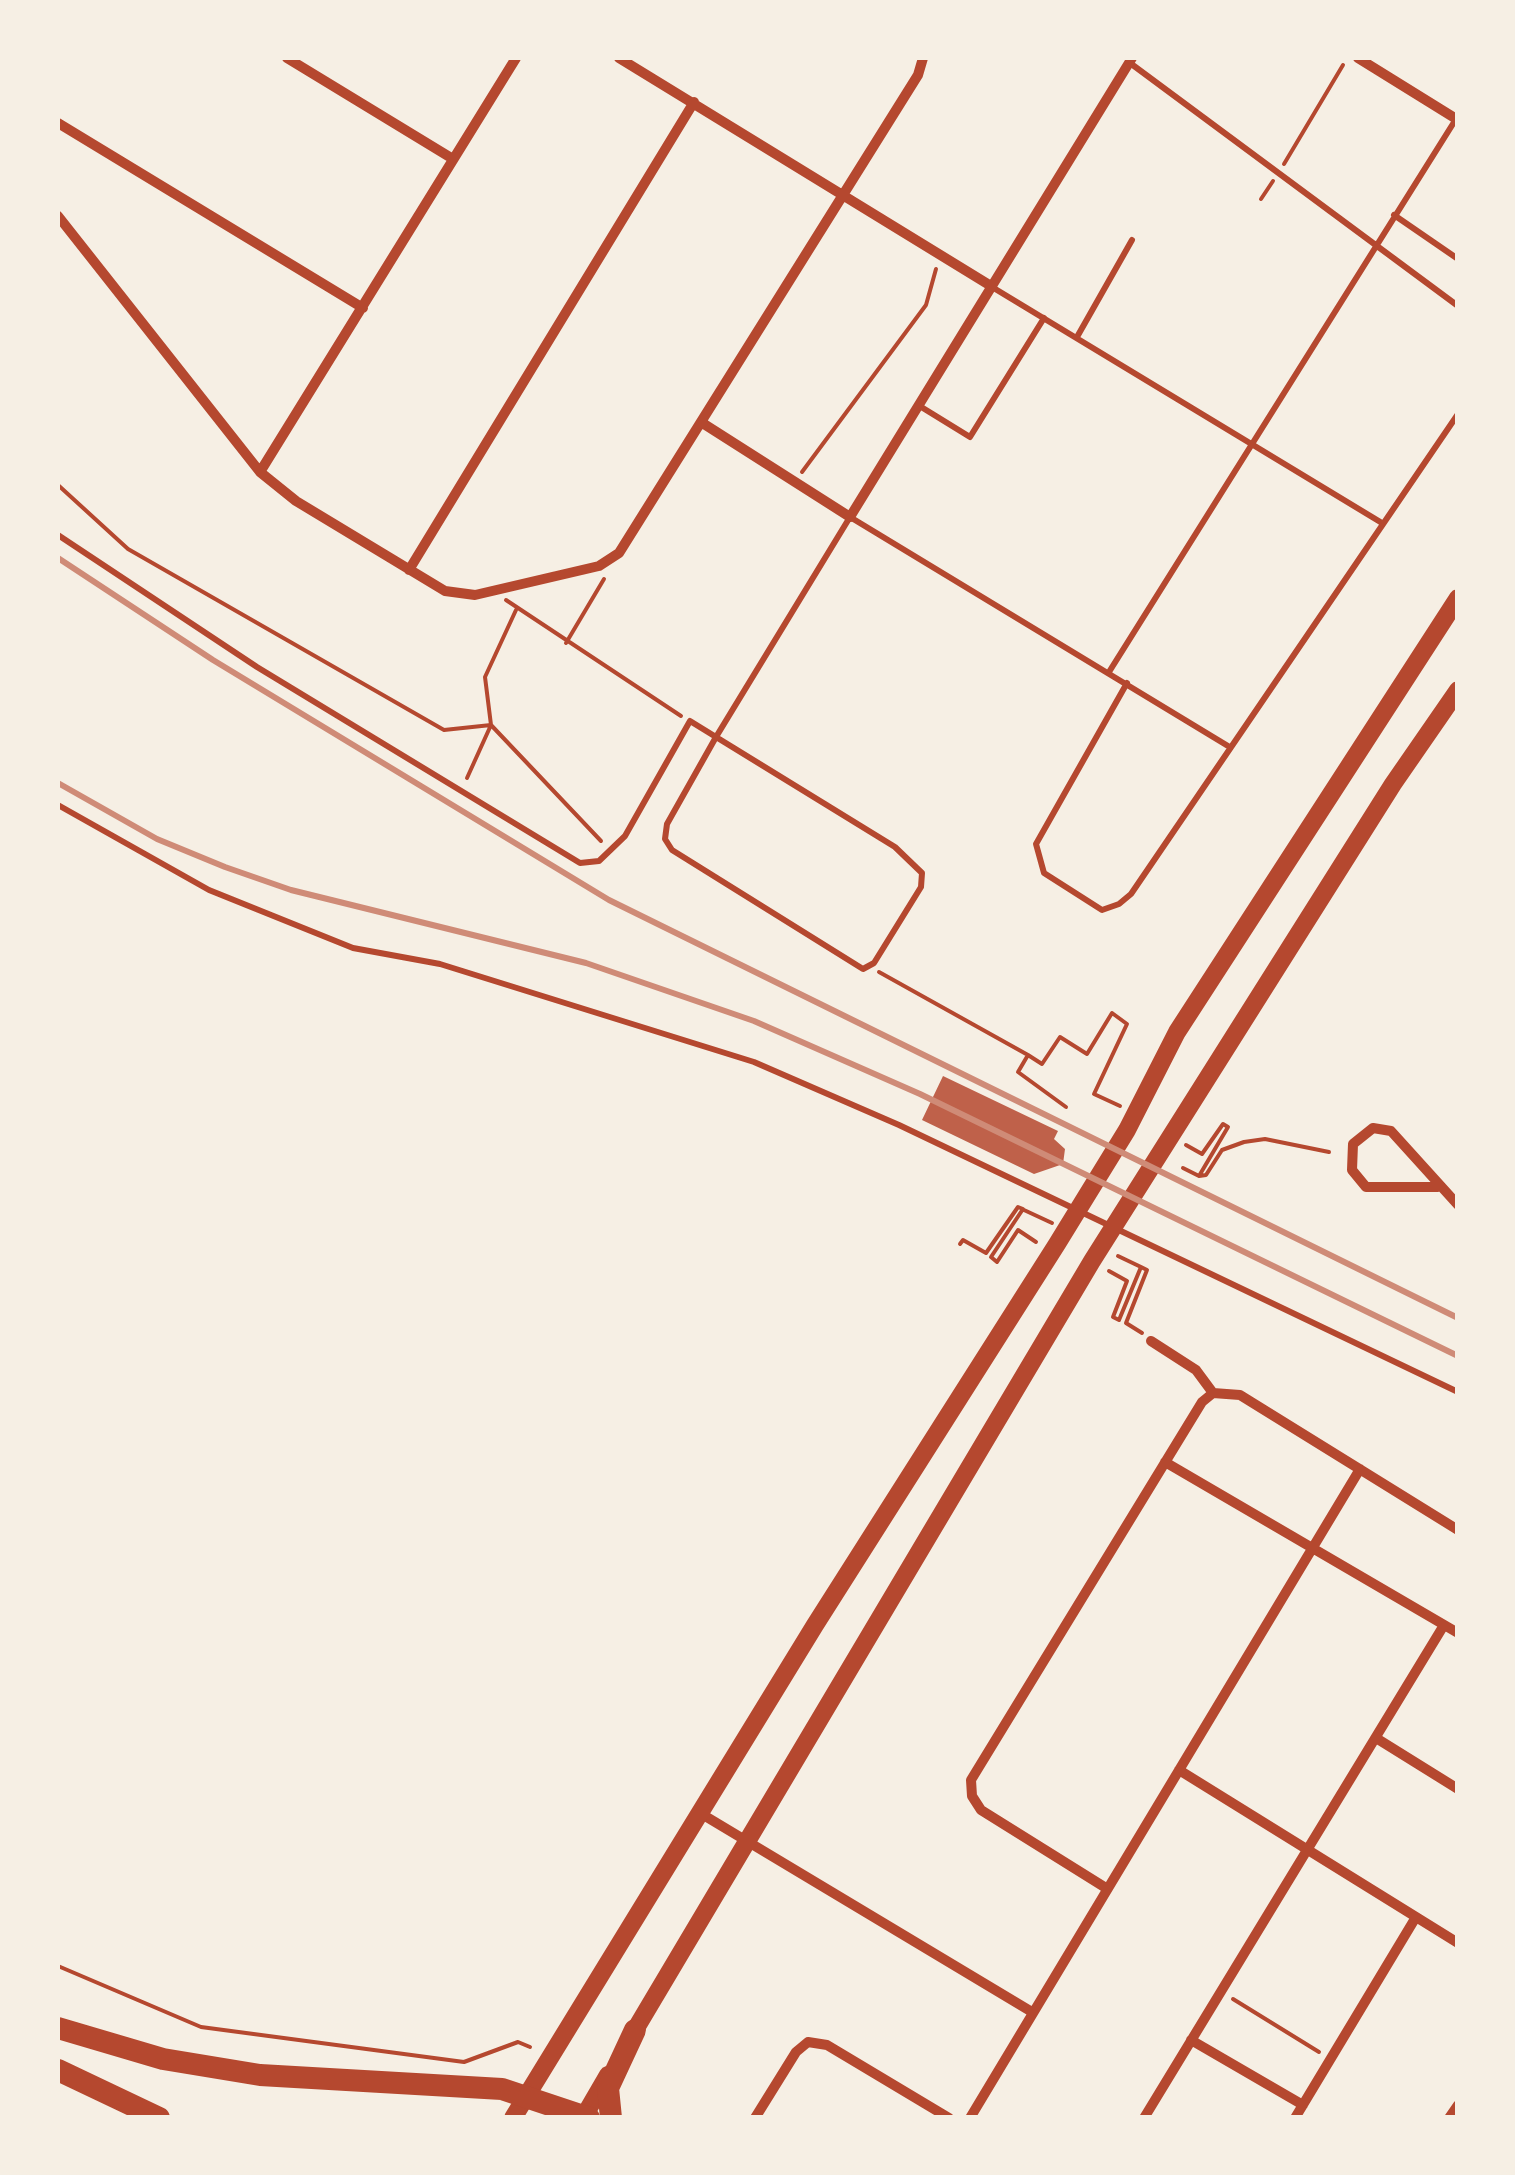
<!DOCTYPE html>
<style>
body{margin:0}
#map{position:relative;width:1515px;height:2175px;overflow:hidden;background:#f6efe4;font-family:Ubuntu,sans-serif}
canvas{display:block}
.frame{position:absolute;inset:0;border:60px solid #f6efe4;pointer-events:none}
</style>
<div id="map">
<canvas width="1515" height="2175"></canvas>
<div class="frame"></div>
</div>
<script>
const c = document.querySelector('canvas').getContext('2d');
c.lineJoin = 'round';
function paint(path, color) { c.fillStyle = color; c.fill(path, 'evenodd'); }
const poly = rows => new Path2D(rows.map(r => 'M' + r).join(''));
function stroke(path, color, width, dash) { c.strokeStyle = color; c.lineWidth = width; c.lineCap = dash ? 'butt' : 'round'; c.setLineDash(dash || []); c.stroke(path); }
const building = poly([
 [943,1076,1058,1131,1054,1139,1065,1149,1063,1164,1034,1174,922,1120]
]);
const path = poly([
 [1284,164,1343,65],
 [1261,199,1273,181],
 [802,472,926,305,936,269],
 [58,485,128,549,444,730,491,725,601,841],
 [506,600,681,716],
 [566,643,604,579],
 [467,778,491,725,485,677,516,610],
 [879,972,1028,1055],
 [1066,1107,1018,1072,1028,1055,1042,1064,1060,1037,1087,1054,1112,1013,1127,1024,1094,1094,1120,1106],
 [1186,1145,1202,1154,1223,1124,1228,1127,1199,1176],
 [1183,1168,1199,1176],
 [1199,1176,1206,1175,1222,1150,1244,1142,1265,1139,1329,1152],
 [1024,1210,1052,1223],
 [960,1244,963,1240,986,1253,1018,1207,1023,1209,991,1257,997,1262,1018,1230,1036,1242],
 [1118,1256,1141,1267],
 [1109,1271,1127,1281,1113,1317,1119,1320,1141,1267,1147,1270,1126,1323,1142,1333],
 [58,1966,201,2027,464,2062,518,2042,530,2047],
 [1233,1999,1319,2052]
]);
const service = poly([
 [1130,63,1458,306],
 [1394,215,1458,259],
 [992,287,1382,523],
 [1077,337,1132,240],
 [918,405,970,437,1044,318],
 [58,535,257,667,580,863,599,861,625,836,690,721,716,737,895,847,922,873,921,887,874,963,863,969,672,850,665,839,667,824,716,737,850,517,1228,746],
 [1109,672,1456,119],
 [1127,683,1036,844,1044,873,1102,910,1119,904,1131,894,1458,414],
 [58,805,209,890,353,948,440,964,754,1062,899,1125,1458,1392]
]);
const minor = poly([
 [287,58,453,159],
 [619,58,991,286],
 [1358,58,1458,120],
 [58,123,363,308],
 [58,216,260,472,296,501,445,591,475,595,599,566,619,553,918,75,923,58],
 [704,424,850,517,1132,58],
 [260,472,516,58],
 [409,570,694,102],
 [1438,1187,1366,1187,1352,1170,1353,1144,1373,1128,1391,1131,1458,1205],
 [1151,1341,1196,1370,1213,1393],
 [1165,1462,1458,1633],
 [1376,1738,1458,1789],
 [1179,1770,1458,1943],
 [700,1813,1032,2012],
 [1106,1888,981,1810,972,1796,971,1780,1202,1402,1213,1393,1240,1395,1458,1530],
 [1191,2040,1303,2105],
 [755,2118,796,2052,808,2042,827,2045,949,2118],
 [970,2118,1360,1469],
 [1144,2118,1444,1625],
 [1295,2118,1416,1917],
 [1449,2118,1458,2105]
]);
const secondary = poly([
 [629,2040,1092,1261,1393,784,1458,690],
 [513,2118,815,1625,1057,1244,1127,1130,1177,1032,1458,598],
 [583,2118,608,2075]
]);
const motorway = poly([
 [58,2028,163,2059,260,2075,502,2089,589,2118],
 [58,2070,159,2118],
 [611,2118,608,2088,635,2030]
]);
const rail = poly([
 [58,558,213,660,609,900,1458,1318],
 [58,783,157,839,225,867,291,890,586,963,754,1021,920,1094,1458,1356]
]);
paint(building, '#bf614a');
stroke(path, '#b5482f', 4);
stroke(service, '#b5482f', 6);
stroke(minor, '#b5482f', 10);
stroke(secondary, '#b5482f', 18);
stroke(motorway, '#b5482f', 22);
stroke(rail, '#cf8b77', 6);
</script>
